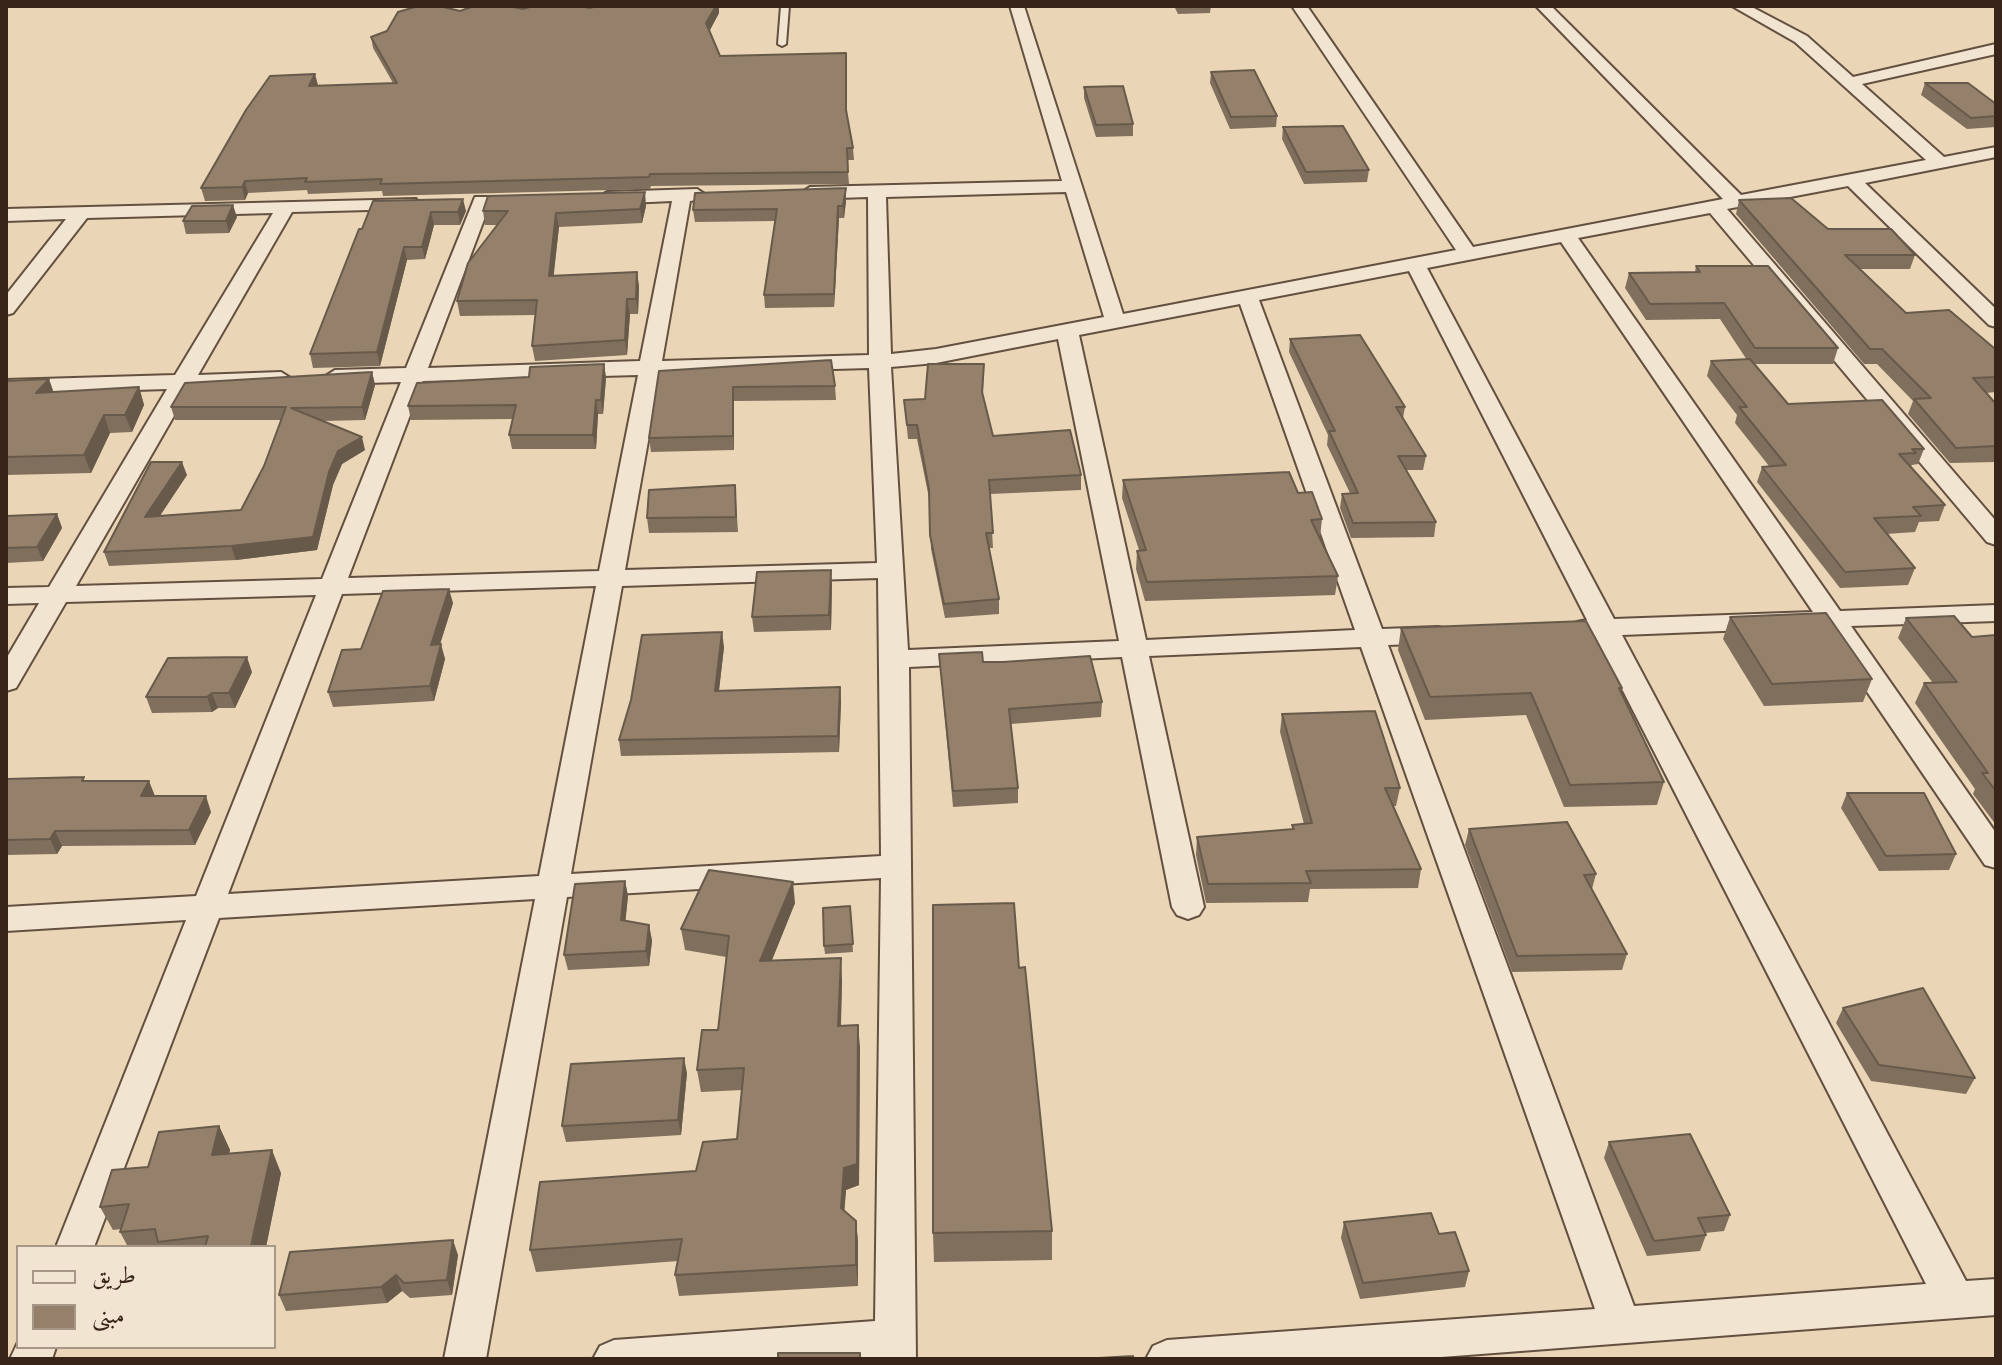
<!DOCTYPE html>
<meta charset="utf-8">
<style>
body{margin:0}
#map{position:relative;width:2002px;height:1365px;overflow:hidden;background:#ead6b7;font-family:"Libre Bodoni",Amiri,serif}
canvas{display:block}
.frame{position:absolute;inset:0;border:8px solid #382418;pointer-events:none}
.legend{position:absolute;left:16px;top:1245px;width:260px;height:104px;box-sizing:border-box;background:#f1e4d0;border:2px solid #a79786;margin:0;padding:10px 14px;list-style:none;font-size:24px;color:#382418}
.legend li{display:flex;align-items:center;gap:16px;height:40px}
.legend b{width:40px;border:2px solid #a79786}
</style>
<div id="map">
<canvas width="2002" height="1365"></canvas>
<div class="frame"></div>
<ul class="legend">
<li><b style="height:10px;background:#f1e4d0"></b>طريق</li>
<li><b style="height:22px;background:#95816b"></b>مبنى</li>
</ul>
</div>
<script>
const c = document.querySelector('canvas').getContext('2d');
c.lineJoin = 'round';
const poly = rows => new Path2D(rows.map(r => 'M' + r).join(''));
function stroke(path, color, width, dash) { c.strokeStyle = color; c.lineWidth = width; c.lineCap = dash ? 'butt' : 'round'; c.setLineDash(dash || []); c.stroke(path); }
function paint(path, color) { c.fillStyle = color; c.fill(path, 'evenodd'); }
const lane = poly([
 [781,6,789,6,786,44,782,46,778,44,781,6]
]);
const street = poly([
 [1010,6,1024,6,1123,314,1456,250,1292,6,1307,6,1473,247,1723,199,1536,6,1551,6,1741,195,1926,160,1795,42,1732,6,1750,6,1807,36,1853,77,1996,44,1996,54,1862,84,1944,157,1996,147,1996,157,1865,183,1996,309,1996,327,1989,325,1848,186,1727,209,1996,521,1996,545,1987,542,1710,213,1578,238,1840,611,1996,605,1996,621,1851,626,1996,833,1996,868,1985,865,1823,627,1622,635,1966,1281,1996,1279,1996,1315,1415,1359,1146,1359,1153,1346,1167,1340,1595,1309,1361,647,1149,656,1204,907,1199,915,1188,919,1177,915,1172,907,1122,657,909,667,916,1359,593,1359,600,1346,614,1340,875,1321,881,878,567,897,486,1359,444,1359,535,899,219,918,94,1247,56,1247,186,920,6,931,6,907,196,896,316,595,66,602,16,688,6,691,6,659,39,603,6,604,6,588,49,587,167,389,6,394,6,380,175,375,273,213,87,218,13,313,6,315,6,295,66,219,6,221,6,209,416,199,418,203,409,209,292,212,198,375,281,372,292,379,281,386,190,388,76,586,322,579,401,382,335,384,324,377,335,370,406,368,475,197,489,197,491,201,428,368,640,361,672,201,607,204,598,198,607,192,697,189,706,195,704,199,690,201,662,361,869,355,868,197,810,199,801,193,810,187,1062,181,1010,6],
 [1066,192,1104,317,936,349,891,354,886,197,1066,192],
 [1561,242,1813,612,1614,619,1427,268,1561,242],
 [1409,271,1587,620,1577,622,1574,628,1577,634,1595,636,1926,1284,1634,1306,1388,645,1438,643,1448,641,1452,635,1448,629,1438,627,1382,629,1259,300,1409,271],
 [1240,304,1355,630,1146,640,1079,335,1240,304],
 [1058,339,1119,641,908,650,891,367,936,363,1058,339],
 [869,368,877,563,625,570,660,374,869,368],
 [638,375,599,571,348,578,423,381,638,375],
 [878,578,881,856,571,874,622,586,878,578],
 [596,586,539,876,228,894,342,594,596,586],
 [18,1342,18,1347,56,1347,52,1359,10,1359,18,1342]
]);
const wall = poly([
 [1174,6,1211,6,1210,13,1178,14],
 [590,8,719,13,709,31,720,56,847,64,846,114,853,148,854,160,847,160,849,184,651,186,650,189,383,196,382,191,308,194,307,190,248,193,245,200,205,201,201,188,318,86,393,83,373,48,371,37,460,11],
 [1211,72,1277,116,1276,127,1230,129,1210,83],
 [1925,83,1996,104,1996,127,1967,129,1921,95],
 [1084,87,1133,124,1133,136,1096,137,1084,98],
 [1283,127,1369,170,1367,182,1304,184,1282,139],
 [846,188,846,201,844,218,839,218,834,307,765,308,764,295,775,221,695,222,693,210],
 [1739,200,1915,255,1910,269,1860,269,1906,313,1996,348,1996,392,1986,393,1996,404,1996,462,1950,463,1908,414,1913,401,1877,364,1864,364,1736,214],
 [373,201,466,211,460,225,434,225,425,259,407,260,380,366,313,368,310,354],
 [646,206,642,223,559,227,553,276,637,272,639,287,638,314,630,314,627,355,535,361,532,346,536,315,460,316,457,301,497,225,485,225,483,211],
 [237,217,229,233,186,234,183,221],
 [1696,266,1838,348,1833,364,1754,364,1788,404,1924,449,1918,464,1912,465,1911,466,1945,505,1939,521,1919,522,1915,532,1886,534,1915,568,1908,585,1840,588,1757,482,1762,467,1769,466,1735,423,1737,415,1707,376,1711,361,1747,360,1720,319,1646,320,1625,288,1629,273,1695,272],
 [1290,339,1405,407,1403,418,1426,456,1423,470,1406,470,1436,522,1434,537,1351,538,1340,508,1342,494,1350,493,1327,445,1328,435,1289,352],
 [604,364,606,378,603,414,598,414,596,449,512,449,509,435,513,419,411,420,408,406,529,377],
 [984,364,983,395,993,436,1081,475,1081,490,990,494,993,548,989,548,999,599,999,614,945,618,931,549,930,503,917,439,908,439,904,400,925,399],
 [659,371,835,386,836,400,734,401,734,450,651,452,649,438],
 [372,372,375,385,365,420,322,421,365,450,342,464,333,485,317,550,236,560,109,566,104,552,187,475,160,516,241,510,264,466,281,420,175,420,171,407],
 [6,381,53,392,139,387,144,405,132,432,110,433,91,473,6,475],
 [1123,480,1298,493,1322,519,1320,538,1338,576,1335,595,1145,601,1136,569,1137,551,1139,550,1122,498],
 [735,485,738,532,649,533,647,518],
 [57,514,62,528,43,561,6,563,6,516],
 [832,584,831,630,754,632,752,617],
 [453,603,440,644,445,659,434,701,333,707,328,692,361,649],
 [1730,617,1872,679,1863,702,1764,706,1723,639],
 [1906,618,1972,637,1996,635,1996,825,1973,794,1975,789,1915,703,1924,683,1933,683,1898,638],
 [1401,628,1622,688,1621,691,1664,782,1657,805,1564,807,1526,715,1425,720,1398,650],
 [724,647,719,691,840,687,841,702,839,752,621,756,619,740],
 [939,654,983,662,1102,702,1101,717,1011,724,1018,788,1018,803,953,807],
 [252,672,235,708,218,708,212,712,152,713,146,697],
 [1282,714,1400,788,1396,806,1393,806,1421,869,1418,888,1310,889,1308,902,1206,903,1196,855,1197,837,1292,829,1292,825,1304,824,1280,732],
 [6,779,86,781,155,796,211,812,195,845,62,846,57,854,6,855],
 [1847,793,1956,854,1949,870,1879,871,1841,808],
 [1469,829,1596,874,1592,889,1627,954,1622,970,1512,972,1465,845],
 [625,881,628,896,625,921,649,925,652,941,649,966,568,970,564,955],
 [795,903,772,960,842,980,841,1026,860,1047,859,1185,846,1190,844,1211,856,1221,858,1242,858,1286,679,1296,675,1275,678,1261,536,1272,530,1250,696,1171,737,1139,742,1090,701,1092,697,1070,718,1030,726,957,685,950,681,929],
 [850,906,853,952,825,954,824,946],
 [1019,968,1052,1231,1052,1260,934,1262,933,1233],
 [1843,1008,1975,1078,1966,1094,1871,1081,1836,1023],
 [687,1073,681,1135,566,1142,562,1126],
 [219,1126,230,1150,229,1154,281,1173,266,1247,128,1247,120,1232,121,1229,113,1230,100,1207,148,1167],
 [1609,1142,1730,1215,1724,1231,1705,1233,1706,1235,1700,1251,1647,1256,1604,1158],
 [1344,1222,1439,1234,1469,1271,1465,1287,1360,1299,1341,1238],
 [458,1255,452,1295,410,1298,402,1291,387,1303,286,1311,279,1295]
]);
const shadedWall = poly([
 [716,6,719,6,719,13,708,34,706,23],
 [315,74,318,85,309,86],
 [245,181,248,193,245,200,242,187],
 [846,188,846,201,844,218,843,206],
 [645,192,646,206,642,223,640,209],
 [463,199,466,211,460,225,458,212],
 [233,205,237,217,229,233,226,221],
 [838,206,839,218,834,307,834,294],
 [431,212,434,225,425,259,422,247],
 [556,213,559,227,552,291,549,276],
 [404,247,407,260,380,366,377,352],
 [637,272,639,287,638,314,636,299],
 [627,299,630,314,627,355,625,340],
 [604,364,606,378,603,414,601,400],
 [372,372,375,385,365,420,362,407],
 [49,379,55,396,36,393],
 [139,387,144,405,132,432,125,415],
 [733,387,734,401,734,450,733,436],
 [596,400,598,414,596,449,593,435],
 [104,415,110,433,91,473,84,455],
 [362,437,365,450,342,464,333,485,317,550,236,560,231,546,329,472,338,451],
 [182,462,187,475,150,530,145,517],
 [57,514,62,528,43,561,37,547],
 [831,570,832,584,831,630,829,615],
 [449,589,453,603,435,660,431,645],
 [722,632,724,647,717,706,715,691],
 [441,644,445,659,434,701,430,686],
 [247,657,252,672,235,708,229,693],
 [840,687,841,702,839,752,838,736],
 [212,693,218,708,212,712,207,697],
 [149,781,155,796,141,796],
 [206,796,211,812,195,845,189,830],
 [55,831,62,846,57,854,50,839],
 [625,881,628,896,624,936,621,920],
 [793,882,795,903,763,982,760,961],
 [649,925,652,941,649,966,646,951],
 [841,958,842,980,840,1048,838,1026],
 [858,1025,860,1047,859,1185,846,1190,843,1229,841,1208],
 [684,1058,687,1073,681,1135,678,1120],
 [219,1126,230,1150,222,1178,212,1155],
 [272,1150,281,1173,266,1247,252,1247],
 [856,1221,858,1242,858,1286,856,1265],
 [453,1240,458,1255,452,1295,447,1280],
 [396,1275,402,1291,387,1303,381,1287]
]);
const building = poly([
 [423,6,439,6,460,11,474,6,508,6,523,9,533,6,580,6,590,8,597,6,716,6,706,23,720,56,846,53,846,110,853,148,847,148,848,172,650,174,649,177,380,184,382,179,305,182,307,178,245,181,242,187,201,188,246,110,270,76,315,74,309,86,397,83,371,37,387,31,398,12,415,7,423,6],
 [1254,70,1277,116,1231,117,1211,72,1254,70],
 [1925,83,1968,83,1996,104,1996,116,1971,118,1925,83],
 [1123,86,1133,124,1096,125,1084,87,1123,86],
 [1343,126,1369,170,1306,172,1283,127,1343,126],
 [846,188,843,206,838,206,834,294,764,295,777,209,693,210,695,193,846,188],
 [645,192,640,209,556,213,549,276,637,272,636,299,627,299,625,340,532,346,537,300,457,301,468,263,508,211,483,211,488,196,645,192],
 [1791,198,1828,229,1891,229,1915,255,1845,255,1906,313,1949,310,1994,348,1996,348,1996,377,1973,378,1996,404,1996,446,1956,448,1914,399,1931,398,1882,349,1870,349,1739,200,1791,198],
 [463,199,458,212,431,212,422,247,404,247,377,352,310,354,359,229,362,229,373,201,463,199],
 [233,205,226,221,183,221,192,206,233,205],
 [1696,266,1768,266,1838,348,1755,348,1724,303,1650,304,1629,273,1700,272,1696,266],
 [1360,335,1405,407,1396,407,1426,456,1398,456,1436,522,1353,523,1342,494,1358,493,1329,431,1335,431,1290,339,1360,335],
 [1750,359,1788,404,1882,400,1924,449,1912,449,1916,453,1899,454,1945,505,1913,507,1921,516,1874,518,1915,568,1845,572,1762,467,1786,465,1739,407,1747,407,1711,361,1750,359],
 [831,360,835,386,733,387,733,436,649,438,659,371,831,360],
 [604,364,601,400,596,400,593,435,509,435,516,405,408,406,417,383,529,377,530,367,604,364],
 [928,364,984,364,982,392,993,436,1070,430,1081,475,989,480,993,533,986,533,999,599,944,604,930,535,929,489,917,425,907,425,904,400,925,399,928,364],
 [372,372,362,407,291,408,362,437,338,451,329,472,313,537,231,546,104,552,151,462,182,462,145,517,241,510,264,466,286,407,171,407,185,383,372,372],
 [49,379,36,393,139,387,125,415,104,415,84,455,6,457,6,381,49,379],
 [1289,472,1298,493,1312,492,1322,519,1311,520,1338,576,1147,582,1137,551,1146,550,1123,480,1289,472],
 [735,485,736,517,647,518,649,490,735,485],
 [57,514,37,547,6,548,6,516,57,514],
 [831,570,829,615,752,617,757,572,831,570],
 [449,589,431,645,441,644,430,686,328,692,342,650,361,649,383,591,449,589],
 [1826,613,1872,679,1772,684,1730,617,1826,613],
 [1954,616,1972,637,1996,635,1996,791,1982,773,1988,773,1924,683,1957,682,1906,618,1954,616],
 [1586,621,1622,688,1619,688,1664,782,1570,785,1531,693,1430,697,1401,628,1586,621],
 [722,632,715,691,840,687,838,736,619,740,631,700,642,635,722,632],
 [982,652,983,662,1003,662,1090,656,1102,702,1009,709,1018,788,953,791,939,654,982,652],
 [247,657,229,693,212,693,207,697,146,697,168,658,247,657],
 [1375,711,1400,788,1385,788,1421,869,1306,871,1311,883,1208,884,1197,837,1294,829,1292,825,1312,823,1282,714,1375,711],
 [84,777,82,781,149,781,141,796,206,796,189,830,55,831,50,839,6,840,6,779,84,777],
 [1847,793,1924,793,1956,854,1886,856,1847,793],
 [1567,822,1596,874,1584,875,1627,954,1517,956,1469,829,1567,822],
 [709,870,793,882,760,961,841,958,838,1026,858,1025,857,1164,844,1168,841,1208,856,1221,856,1265,675,1275,682,1239,530,1250,540,1182,696,1171,703,1142,737,1139,744,1068,697,1070,702,1030,718,1030,729,936,681,929,709,870],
 [625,881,621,920,649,925,646,951,564,955,575,884,625,881],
 [1014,903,1019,968,1025,967,1052,1231,933,1233,933,905,1014,903],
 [850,906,853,944,824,946,823,908,850,906],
 [1923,988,1975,1078,1879,1065,1843,1008,1923,988],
 [684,1058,678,1120,562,1126,571,1064,684,1058],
 [219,1126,212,1155,272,1150,251,1246,205,1247,208,1236,158,1242,155,1229,120,1232,129,1204,100,1207,112,1170,148,1167,159,1132,219,1126],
 [1690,1134,1730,1215,1698,1218,1706,1235,1654,1241,1609,1142,1690,1134],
 [1431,1213,1439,1234,1455,1232,1469,1271,1363,1283,1344,1222,1431,1213],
 [453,1240,447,1280,404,1283,396,1275,381,1287,279,1295,290,1252,453,1240],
 [778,1353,860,1353,860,1359,778,1359,778,1353],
 [1133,1356,1134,1359,1082,1359,1133,1356]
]);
stroke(lane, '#645040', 4);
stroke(street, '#645040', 4);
paint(lane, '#f1e4d0');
paint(street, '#f1e4d0');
paint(wall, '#806f5c');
paint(shadedWall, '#685a4b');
paint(building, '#95816b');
stroke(building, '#685a4b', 2);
</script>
